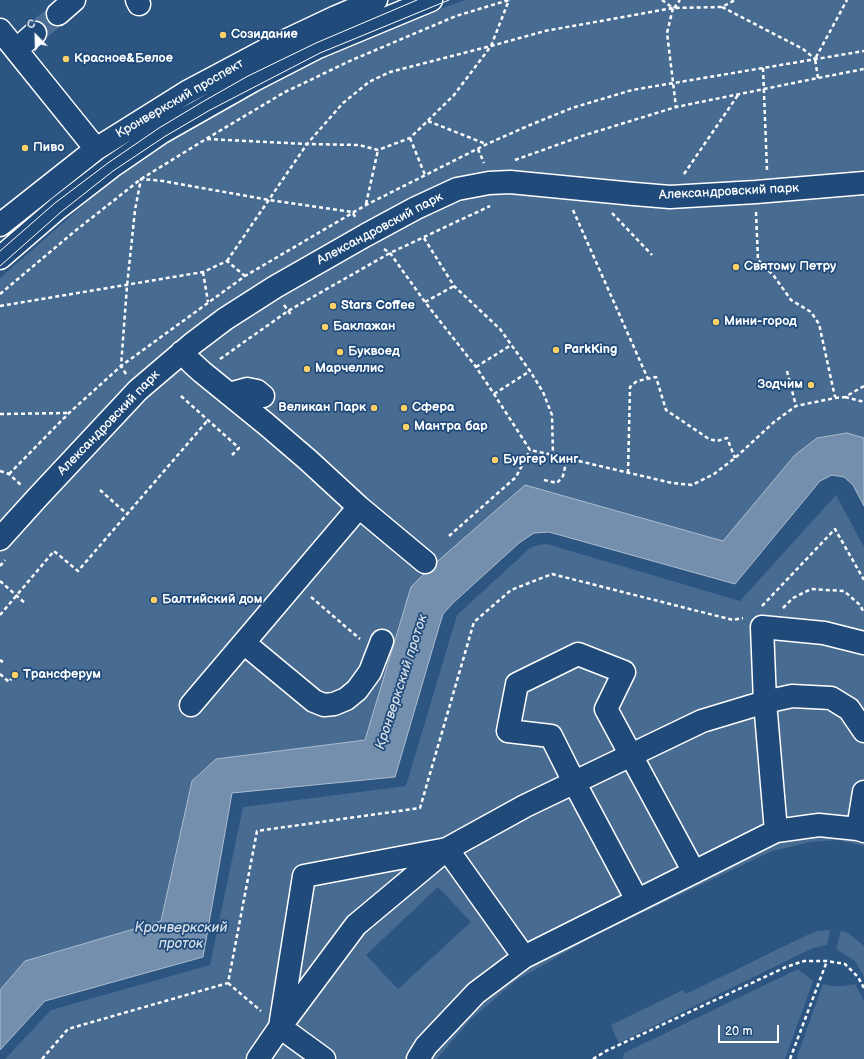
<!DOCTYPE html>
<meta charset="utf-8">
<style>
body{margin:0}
#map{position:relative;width:864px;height:1059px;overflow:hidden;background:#2c5582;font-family:"Balsamiq Sans",sans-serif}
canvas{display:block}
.north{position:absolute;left:16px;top:16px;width:40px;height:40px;-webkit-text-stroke:3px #1f4a7a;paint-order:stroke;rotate:337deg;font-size:11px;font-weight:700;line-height:16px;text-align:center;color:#fff}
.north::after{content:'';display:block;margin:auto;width:14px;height:18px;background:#fff;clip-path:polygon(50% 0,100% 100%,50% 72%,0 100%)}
.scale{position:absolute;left:718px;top:1025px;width:61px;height:18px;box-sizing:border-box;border:2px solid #fff;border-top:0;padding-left:5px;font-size:12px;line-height:14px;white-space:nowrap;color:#fff;-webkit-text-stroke:3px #1f4a7a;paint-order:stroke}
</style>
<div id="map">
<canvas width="864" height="1059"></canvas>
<div class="north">С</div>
<div class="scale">20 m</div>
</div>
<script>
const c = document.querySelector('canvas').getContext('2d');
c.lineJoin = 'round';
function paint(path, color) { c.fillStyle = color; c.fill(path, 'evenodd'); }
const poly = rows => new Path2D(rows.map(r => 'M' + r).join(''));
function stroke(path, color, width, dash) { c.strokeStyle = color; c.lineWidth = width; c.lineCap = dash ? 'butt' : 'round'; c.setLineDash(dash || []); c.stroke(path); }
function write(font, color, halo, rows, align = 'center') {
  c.font = font + ' "Balsamiq Sans",sans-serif'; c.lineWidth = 3.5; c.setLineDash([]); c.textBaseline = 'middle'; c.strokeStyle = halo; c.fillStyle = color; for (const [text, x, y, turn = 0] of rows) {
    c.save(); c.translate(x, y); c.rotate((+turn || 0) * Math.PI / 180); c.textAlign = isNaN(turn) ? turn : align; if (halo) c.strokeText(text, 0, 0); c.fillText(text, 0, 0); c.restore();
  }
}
const green = poly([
 [465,0,864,0,864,438,847,433,795,455,723,542,525,485,411,587,365,740,216,759,192,781,161,921,25,961,0,990,0,278,121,172,208,115,323,57,448,6],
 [836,495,864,547,864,846,838,840,811,842,772,851,594,936,517,980,470,1020,437,1059,5,1059,51,1010,210,965,243,807,406,786,457,615,530,548,538,545,547,544,740,601],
 [438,887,471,922,398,989,366,955],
 [830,930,827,945,813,948,619,1043,615,1035,611,1025,683,990,686,994,805,936,817,931],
 [841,931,848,933,864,946,864,977,855,961,836,949],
 [798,969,813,981,785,1059,623,1059,624,1053],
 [823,984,832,986,843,986,855,984,864,1001,864,1059,798,1059,797,1057]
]);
const water = poly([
 [847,433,864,438,864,506,853,485,844,477,832,475,820,481,735,584,549,532,534,533,519,543,453,603,443,614,439,627,395,777,232,793,203,957,45,1001,0,1050,0,990,25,961,161,921,192,781,216,759,365,740,411,587,431,567,525,485,723,541,795,455,817,438,847,433]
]);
const minorTunnel = poly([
 [35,33,58,14]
]);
const path = poly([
 [662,0,673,8,667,33,676,107],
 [722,7,803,49,815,59],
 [674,8,680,0],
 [763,68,767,170],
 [818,78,815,59,847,0],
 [428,121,486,144],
 [410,138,425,175],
 [207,139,307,144,359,145,378,150,410,138,454,95,491,46,509,0],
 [478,149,484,163],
 [515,160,582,136,676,107,818,78,864,69],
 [684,174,738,95],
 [366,204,378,150],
 [573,210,648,379],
 [756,212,758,260,774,276,791,300,811,312,819,324,835,397],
 [612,213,652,255],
 [424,238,454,286,500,329,530,371,543,392,552,415,553,455,672,483,692,485,714,474,735,458,774,422,796,406,835,398,845,397,864,386],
 [384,249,390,253,425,302,476,367,494,394,530,450,553,455],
 [227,261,307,144,343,103,369,82,390,72,491,46,545,31,673,8,722,7,735,0],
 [203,272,208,302],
 [0,294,75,231,141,179,206,139,285,92,352,60,456,16,509,0],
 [425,302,454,286],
 [284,305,292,316],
 [0,306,203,272,227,261,245,276],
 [220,359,288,311,390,253,490,206],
 [476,367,511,345],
 [787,371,796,406],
 [126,374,121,366,127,286,135,210,141,179,163,181,269,200,352,212,356,218],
 [494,394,530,371],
 [181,396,239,448,232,455],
 [845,397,864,402],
 [0,414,68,413],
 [0,471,9,474,21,485],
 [628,473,630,387,637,381,656,377,666,410,709,439,717,441,727,438,735,458],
 [9,474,69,413,121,366,245,276,366,205,487,144,530,125,572,108,632,90,864,51],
 [544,480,557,483,563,476,567,458],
 [100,490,127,514],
 [449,536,516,477,530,450],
 [0,566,5,560],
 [0,581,26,604],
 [311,597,360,639],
 [762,606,835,529,864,580],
 [783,608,793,598,811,589,844,591,860,605,864,613],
 [0,615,54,551,78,571,208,420],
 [0,660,2,661,0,664],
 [0,674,9,682,11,679],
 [228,983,261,1011],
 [42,1059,68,1029,228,983,257,831,420,808,474,622,511,590,552,574,733,620,743,618],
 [593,1059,606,1051,786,967,804,961,827,961,845,964,858,977,864,988],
 [790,1059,827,961]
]);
const minor = poly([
 [137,0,139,4],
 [58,14,74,0],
 [0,30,96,149],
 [16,50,35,33],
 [0,225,96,149,187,92,266,50,336,17,376,0],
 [0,258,58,208,111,167,162,132,252,81,318,47,431,0],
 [182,352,191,362,202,372,266,424,308,460,359,507,425,562],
 [229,394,247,389,257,391,263,396],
 [0,539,37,498,138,390,192,344,225,319,275,287,366,235,416,208,457,189,489,183,510,182,634,194,670,197,756,192,864,183],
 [244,643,314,701,324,705,334,704,346,699,357,690,370,672,382,641],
 [191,705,359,507],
 [858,829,864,792],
 [776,831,765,702,762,627,824,633,864,643],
 [637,900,574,782,551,736,508,731,517,684,578,654,624,672,606,709,694,872],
 [258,1059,280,1027,356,925,447,849,525,806,702,721,765,702,792,696,831,698,849,709,864,731],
 [324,1059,280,1027,304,876,447,849,524,957],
 [418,1059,426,1046,476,993,524,957,776,831,819,825,858,829,864,831]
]);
const tram = poly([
 [0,251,55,203,108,163,159,128,204,101,248,76,316,43,417,0],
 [0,266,61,212,113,171,164,137,210,110,320,53,449,0]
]);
const markers = [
 [223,35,4,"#ffd166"],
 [66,59,4,"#ffd166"],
 [25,148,4,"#ffd166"],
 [736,267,4,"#ffd166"],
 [333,306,4,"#ffd166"],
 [716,322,4,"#ffd166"],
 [325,327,4,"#ffd166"],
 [556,350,4,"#ffd166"],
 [340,352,4,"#ffd166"],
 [307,369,4,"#ffd166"],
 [811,385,4,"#ffd166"],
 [374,408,4,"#ffd166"],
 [404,408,4,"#ffd166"],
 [406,427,4,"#ffd166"],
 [495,460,4,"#ffd166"],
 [154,600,4,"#ffd166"],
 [15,675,4,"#ffd166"]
];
const poiNames = [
 ["Созидание",231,35],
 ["Красное&Белое",74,59],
 ["Пиво",33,148],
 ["Святому Петру",744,267],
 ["Stars Coffee",341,306],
 ["Мини-город",724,322],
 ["Баклажан",333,327],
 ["ParkKing",564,350],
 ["Буквоед",348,352],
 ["Марчеллис",315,369],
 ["Зодчим",803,385,"right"],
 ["Великан Парк",366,408,"right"],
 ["Сфера",412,408],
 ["Мантра бар",414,427],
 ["Бургер Кинг",503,460],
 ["Балтийский дом",162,600],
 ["Трансферум",23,675]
];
const streetNames = [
 ["Кронверкский проспект",180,99,-30],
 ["Александровский парк",729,192,-3],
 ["Александровский парк",380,229,-28],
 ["Александровский парк",109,423,-46]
];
const waterNames = [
 ["Кронверкский проток",402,682,-72],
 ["Кронверкский",181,928],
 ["проток",181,944]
];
paint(green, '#486b92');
paint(water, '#748fad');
stroke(water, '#acbcce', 1);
stroke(minorTunnel, '#4c6e95', 22, [22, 11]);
stroke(minor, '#fff', 25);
stroke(path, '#fff', 2.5, [4, 3]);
stroke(minor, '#1f4a7a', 22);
stroke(tram, '#fff', 1);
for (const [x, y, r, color] of markers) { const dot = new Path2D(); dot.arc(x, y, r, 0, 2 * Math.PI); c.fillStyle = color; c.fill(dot); stroke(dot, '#1f4a7a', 1.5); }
write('bold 13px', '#fff', '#1f4a7a', poiNames, 'left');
write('13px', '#fff', '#1f4a7a', streetNames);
write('italic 14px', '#d5dde6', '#1f4a7a', waterNames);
</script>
